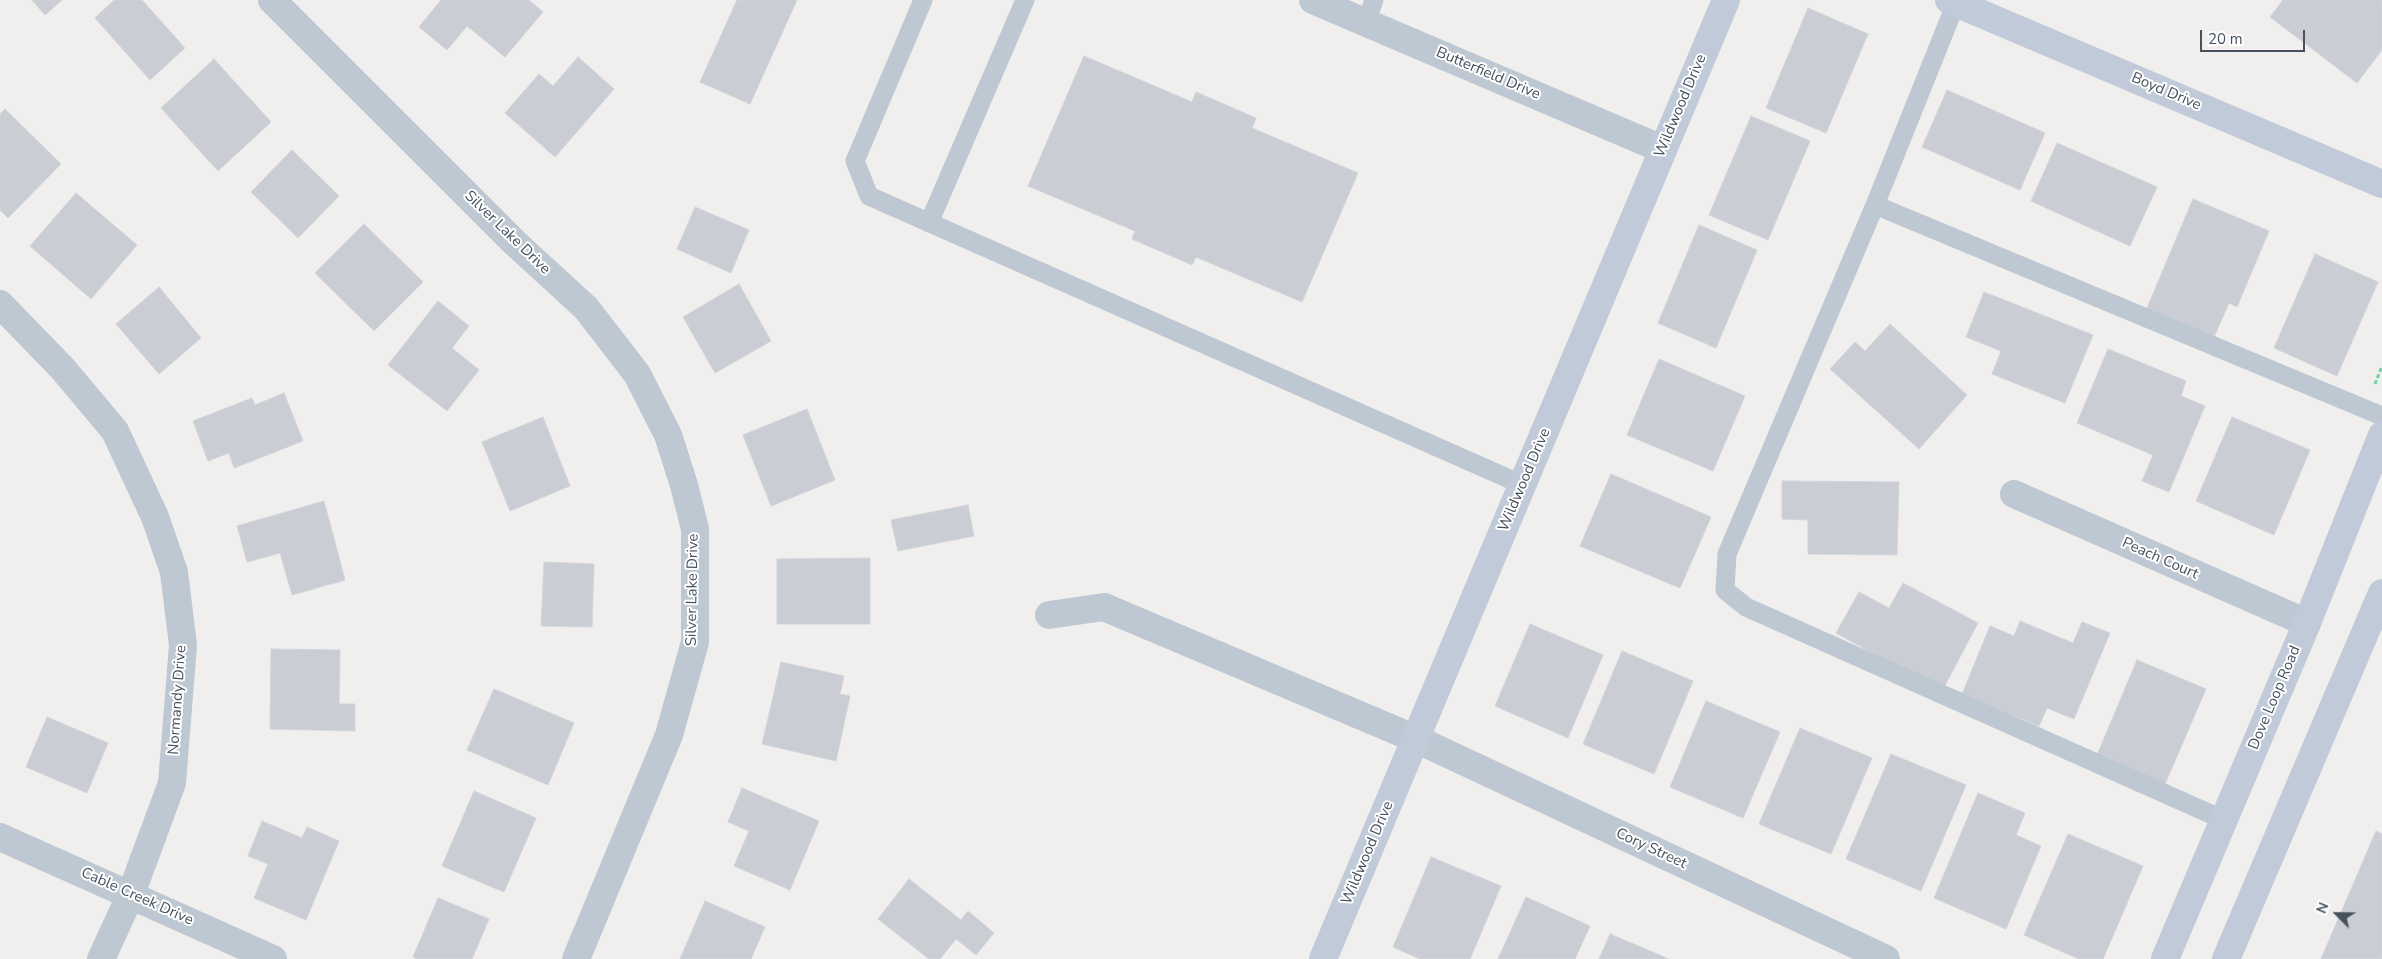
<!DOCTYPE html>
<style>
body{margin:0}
#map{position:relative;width:2382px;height:959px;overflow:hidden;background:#f1eeee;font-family:"Nunito Sans",sans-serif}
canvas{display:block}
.north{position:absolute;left:2312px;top:889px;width:50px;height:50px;-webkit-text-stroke:4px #fff;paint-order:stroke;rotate:293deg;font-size:14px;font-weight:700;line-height:20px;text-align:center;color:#45515d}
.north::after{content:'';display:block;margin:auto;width:18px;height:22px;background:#45515d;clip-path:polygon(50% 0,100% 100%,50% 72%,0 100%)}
.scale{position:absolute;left:2200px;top:30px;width:105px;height:22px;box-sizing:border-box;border:2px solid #45515d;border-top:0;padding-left:6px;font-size:15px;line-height:18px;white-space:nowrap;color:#45515d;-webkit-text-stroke:4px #fff;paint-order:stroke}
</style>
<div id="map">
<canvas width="2382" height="959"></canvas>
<div class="north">N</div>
<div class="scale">20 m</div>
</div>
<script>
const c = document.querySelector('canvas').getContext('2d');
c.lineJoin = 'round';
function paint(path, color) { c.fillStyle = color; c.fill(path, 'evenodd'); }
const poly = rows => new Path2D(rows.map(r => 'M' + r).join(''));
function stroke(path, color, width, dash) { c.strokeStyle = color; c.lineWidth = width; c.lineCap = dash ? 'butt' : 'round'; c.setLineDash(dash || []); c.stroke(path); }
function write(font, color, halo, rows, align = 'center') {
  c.font = font + ' "Nunito Sans",sans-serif'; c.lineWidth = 4; c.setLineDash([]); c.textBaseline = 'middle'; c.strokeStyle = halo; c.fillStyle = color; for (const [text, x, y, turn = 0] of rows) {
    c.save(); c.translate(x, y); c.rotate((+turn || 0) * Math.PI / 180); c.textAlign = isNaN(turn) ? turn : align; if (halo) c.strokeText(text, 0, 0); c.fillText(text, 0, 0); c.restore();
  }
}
const building = poly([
 [32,0,62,0,45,15,32,0],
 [114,0,142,0,185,48,150,80,95,18,114,0],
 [441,0,529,0,543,12,505,57,467,26,447,50,419,27,441,0],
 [737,0,797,0,750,104,700,82,737,0],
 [2283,0,2382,0,2382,50,2357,83,2270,17,2283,0],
 [1808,8,1868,34,1826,133,1766,108,1808,8],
 [1084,56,1192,102,1196,92,1256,118,1252,128,1358,173,1302,302,1196,257,1192,265,1132,239,1135,231,1028,186,1084,56],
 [578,57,614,89,555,157,505,113,539,74,553,86,578,57],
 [214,59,271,122,218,171,161,108,214,59],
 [1947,90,2045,133,2020,190,1922,147,1947,90],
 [5,109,61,164,8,218,0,210,0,114,5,109],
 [1751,116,1810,141,1768,240,1709,215,1751,116],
 [2057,143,2157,187,2130,246,2031,201,2057,143],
 [292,150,339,196,298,238,251,192,292,150],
 [76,193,137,245,91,299,30,246,76,193],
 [2193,199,2269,231,2237,307,2229,303,2211,344,2144,315,2193,199],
 [695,207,749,230,731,273,677,249,695,207],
 [364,224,423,282,374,331,315,273,364,224],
 [1699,225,1757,250,1716,348,1658,323,1699,225],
 [2315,254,2378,282,2337,376,2274,348,2315,254],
 [739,284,771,341,715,373,683,317,739,284],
 [159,287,201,338,159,374,116,324,159,287],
 [1984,292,2093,335,2065,403,1992,374,2001,351,1966,337,1984,292],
 [438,301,469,326,452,348,479,370,447,411,388,365,438,301],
 [1890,324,1967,395,1919,449,1830,369,1855,342,1865,351,1890,324],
 [2108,349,2186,381,2181,396,2205,406,2169,492,2142,481,2153,455,2077,423,2108,349],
 [1659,359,1745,396,1713,471,1627,435,1659,359],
 [284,393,303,441,234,468,229,453,208,461,193,421,252,398,255,405,284,393],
 [807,409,835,480,771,506,743,435,807,409],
 [543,417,570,486,510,511,482,442,543,417],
 [2232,417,2310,450,2274,535,2196,501,2232,417],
 [1611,474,1711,517,1680,588,1580,546,1611,474],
 [1782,481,1899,482,1897,555,1808,554,1808,520,1782,519,1782,481],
 [324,501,345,580,292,595,280,553,247,562,237,526,324,501],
 [968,505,974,536,898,551,891,520,968,505],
 [870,558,870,624,777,624,777,559,870,558],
 [544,562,594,564,592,627,541,626,544,562],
 [1903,583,1978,623,1942,691,1836,633,1859,592,1889,608,1903,583],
 [2020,621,2073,643,2082,622,2110,633,2074,719,2047,708,2039,726,1962,694,1990,626,2014,636,2020,621],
 [1530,624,1603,655,1568,738,1495,706,1530,624],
 [271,649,340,650,339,704,355,704,355,731,270,729,271,649],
 [1622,651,1693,681,1654,774,1583,744,1622,651],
 [2137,660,2206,689,2165,784,2097,755,2137,660],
 [781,662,844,676,840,694,850,696,836,761,762,744,781,662],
 [494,689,574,723,548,785,467,750,494,689],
 [1706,701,1780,732,1743,818,1670,787,1706,701],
 [47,717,108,743,87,793,26,767,47,717],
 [1800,728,1872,758,1831,854,1759,824,1800,728],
 [1891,754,1966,785,1921,891,1846,859,1891,754],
 [742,788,819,821,790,890,734,866,749,831,728,822,742,788],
 [474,791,536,818,504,892,442,866,474,791],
 [1978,793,2025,813,2016,835,2041,846,2006,929,1934,898,1978,793],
 [262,821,302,838,307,827,339,841,306,920,254,898,268,864,248,856,262,821],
 [2376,831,2382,834,2382,959,2321,959,2376,831],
 [2068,834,2143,866,2103,959,2079,959,2024,935,2068,834],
 [1431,857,1501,886,1470,959,1420,959,1393,947,1431,857],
 [909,879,961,920,968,911,994,933,976,955,956,939,940,959,929,959,878,919,909,879],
 [1526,897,1590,926,1575,959,1498,959,1526,897],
 [438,898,489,919,472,959,417,959,413,957,438,898],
 [705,901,765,927,751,959,680,959,705,901],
 [1610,934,1669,959,1599,959,1610,934]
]);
const path = poly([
 [2375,384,2382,366]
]);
const lane = poly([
 [923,0,855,161,869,196,1523,485],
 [1956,3,1875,205,1727,554,1725,590,1746,607,2224,820],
 [1366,22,1374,0],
 [1875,205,2382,416],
 [929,223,1025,0]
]);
const street = poly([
 [272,0,515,243,586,308,637,374,668,435,684,485,695,529,695,642,669,735,576,959],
 [1313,0,1662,149],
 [0,304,63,369,115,431,155,517,174,572,183,645,172,783,131,894,101,959],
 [2014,494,2307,623],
 [1049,615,1104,607,1416,739,1886,959],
 [0,837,273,959]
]);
const secondary = poly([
 [1949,0,2382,184],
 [1323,959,1726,0],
 [2165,959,2307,623,2382,435],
 [2226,959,2382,593]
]);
const streetNames = [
 ["Butterfield Drive",1488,74,23],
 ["Boyd Drive",2166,92,23],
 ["Wildwood Drive",1681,106,-67],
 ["Silver Lake Drive",507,233,44],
 ["Wildwood Drive",1525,480,-67],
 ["Peach Court",2160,559,24],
 ["Silver Lake Drive",693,590,-89],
 ["Dove Loop Road",2275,698,-67],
 ["Normandy Drive",178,700,-86],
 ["Cory Street",1651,849,25],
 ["Wildwood Drive",1368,853,-67],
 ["Cable Creek Drive",137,897,24]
];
paint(building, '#cacdd4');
stroke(building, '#d2d4db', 1);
stroke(path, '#6fd3a7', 3, [4, 2.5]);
stroke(lane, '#bec8d2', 19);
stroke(street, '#bec8d2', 28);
stroke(secondary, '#c0cad9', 28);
write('15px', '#45515d', '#fff', streetNames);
</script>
